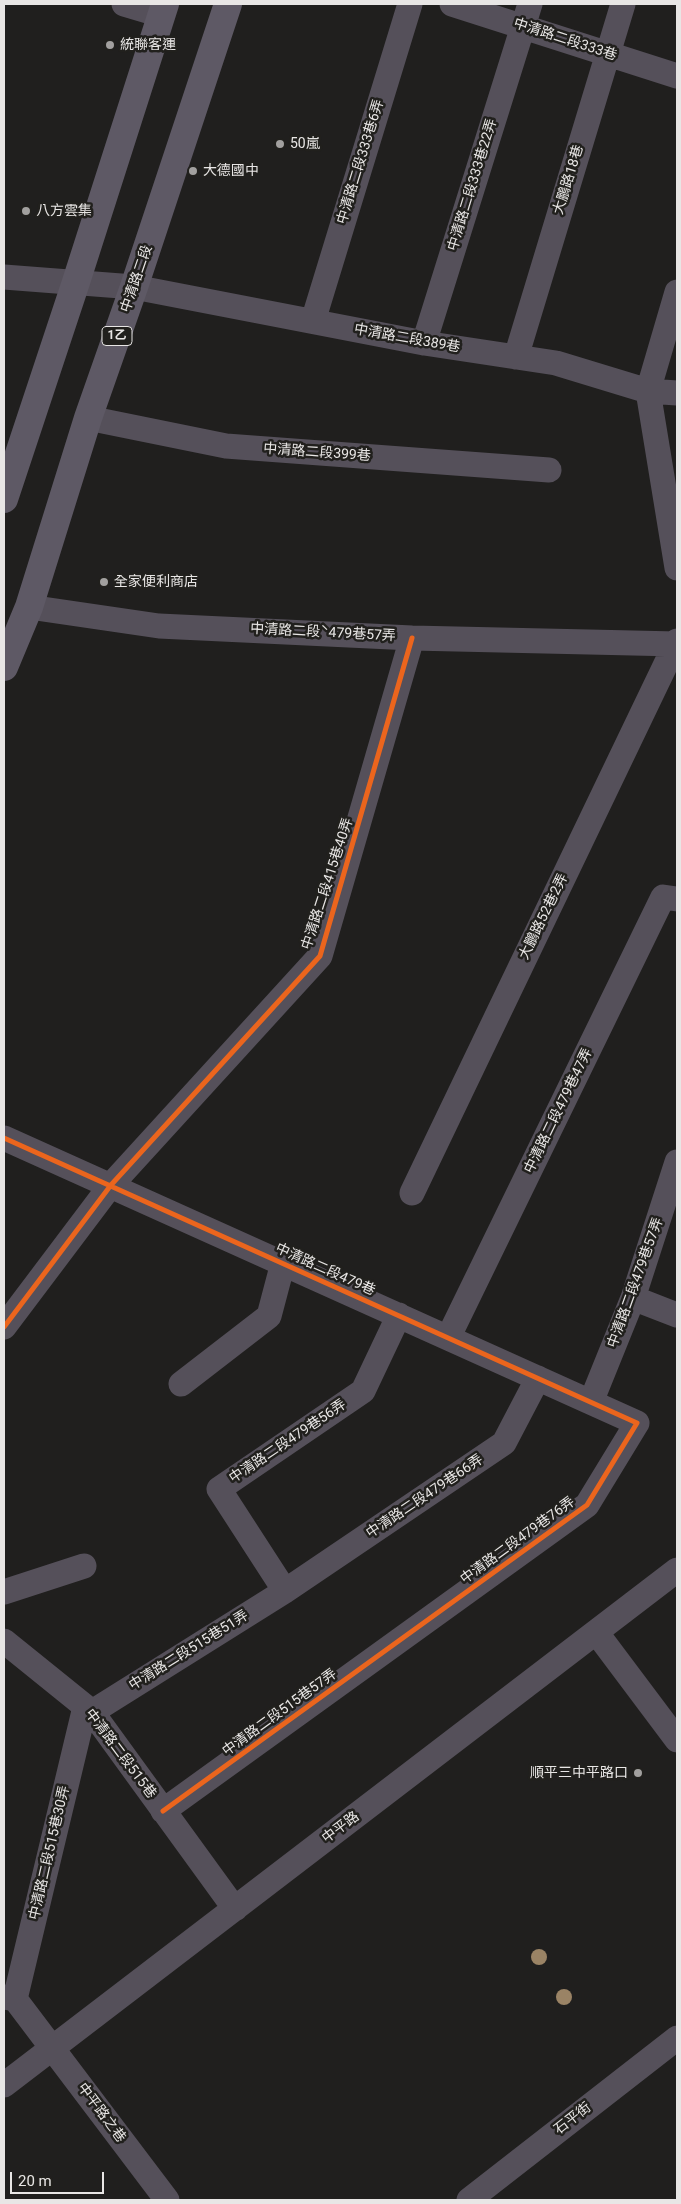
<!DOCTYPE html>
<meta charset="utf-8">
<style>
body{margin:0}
#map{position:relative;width:681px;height:2204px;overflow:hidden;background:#201f1e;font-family:Roboto,sans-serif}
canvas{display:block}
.frame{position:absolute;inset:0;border:5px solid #e8e6e5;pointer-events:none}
.scale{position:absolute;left:10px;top:2172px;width:94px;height:22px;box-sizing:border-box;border:2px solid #e8e6e5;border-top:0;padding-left:6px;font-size:15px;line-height:18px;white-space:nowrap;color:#e8e6e5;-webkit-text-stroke:4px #21201d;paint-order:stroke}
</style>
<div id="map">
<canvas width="681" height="2204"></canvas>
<div class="frame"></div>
<div class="scale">20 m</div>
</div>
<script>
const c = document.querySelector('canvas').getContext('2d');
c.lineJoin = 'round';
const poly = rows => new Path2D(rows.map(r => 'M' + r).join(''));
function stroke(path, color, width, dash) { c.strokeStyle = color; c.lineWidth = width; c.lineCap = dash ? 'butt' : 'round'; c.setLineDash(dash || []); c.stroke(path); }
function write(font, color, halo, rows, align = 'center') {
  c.font = font + ' Roboto,"Noto Sans TC",sans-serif'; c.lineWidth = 5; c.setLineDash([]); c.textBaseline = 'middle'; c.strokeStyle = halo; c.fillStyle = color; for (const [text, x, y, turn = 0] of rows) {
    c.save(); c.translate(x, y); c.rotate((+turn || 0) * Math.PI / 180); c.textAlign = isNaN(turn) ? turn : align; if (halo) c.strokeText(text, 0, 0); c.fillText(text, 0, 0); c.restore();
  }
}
const street = poly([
 [124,4,161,15],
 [452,4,677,76],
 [4,277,134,287,424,343,556,363,648,391,677,393],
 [677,292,648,391,677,568],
 [313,321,410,4],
 [424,343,530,4],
 [516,357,623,4],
 [88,418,226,446,549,470],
 [29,607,159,626,412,638,677,644],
 [4,1138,637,1423,587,1505,163,1811],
 [412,1193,677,641],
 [633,1298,677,1315],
 [4,1327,111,1185,320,956,412,638],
 [448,1338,663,897,677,899],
 [181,1384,269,1316,283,1263],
 [591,1402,633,1298,677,1162],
 [285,1591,219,1489,363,1391,399,1315],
 [4,1592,84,1566],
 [596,1632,677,1740],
 [4,1641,92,1712,235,1909],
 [92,1712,285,1591,504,1443,538,1378],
 [4,1997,15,1999,167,2200],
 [15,1999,85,1707],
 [4,2085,677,1570],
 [469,2200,677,2038]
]);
const primary = poly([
 [4,499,76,282,165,4],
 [4,667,29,607,88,418,134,287,228,4]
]);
const cycleway = poly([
 [4,1138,637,1423,587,1505,163,1811],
 [4,1327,111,1185,320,956,412,638]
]);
const trees = [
 [539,1957],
 [564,1997]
];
const markers = [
 [110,45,5,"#a2a09f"],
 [280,144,5,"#a2a09f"],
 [193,171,5,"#a2a09f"],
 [26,211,5,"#a2a09f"],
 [104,582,5,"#a2a09f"],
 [638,1773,5,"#a2a09f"]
];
const shields = [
 [117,336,30]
];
const shieldNames = [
 ["1乙",117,336]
];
const streetNames = [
 ["中清路二段333巷",565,40,18],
 ["中清路二段333巷6弄",361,162,-73],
 ["大鵬路18巷",569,180,-73],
 ["中清路二段333巷22弄",473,185,-73],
 ["中清路二段",137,279,-71],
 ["中清路二段389巷",407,339,10],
 ["中清路二段399巷",317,453,4],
 ["中清路二段ˋ479巷57弄",323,633,3],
 ["中清路二段415巷40弄",328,884,-72],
 ["大鵬路52巷2弄",544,917,-64],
 ["中清路二段479巷47弄",559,1111,-64],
 ["中清路二段479巷",325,1270,24],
 ["中清路二段479巷57弄",636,1283,-70],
 ["中清路二段479巷56弄",288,1442,-34],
 ["中清路二段479巷66弄",425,1497,-34],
 ["中清路二段479巷76弄",518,1541,-36],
 ["中清路二段515巷51弄",189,1651,-32],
 ["中清路二段515巷57弄",280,1713,-36],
 ["中清路二段515巷",120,1754,53],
 ["中平路",341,1828,-37],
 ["中清路二段515巷30弄",50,1853,-77],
 ["中平路之巷",101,2113,53],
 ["石平街",573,2119,-38]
];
const poiNames = [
 ["統聯客運",120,45],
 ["50嵐",290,144],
 ["大德國中",203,171],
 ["八方雲集",36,211],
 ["全家便利商店",114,582],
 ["順平三中平路口",628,1773,"right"]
];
stroke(street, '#55505a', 25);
stroke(primary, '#5e5965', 28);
stroke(cycleway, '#eb651d', 5);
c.fillStyle = '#9a8365';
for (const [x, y] of trees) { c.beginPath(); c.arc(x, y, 8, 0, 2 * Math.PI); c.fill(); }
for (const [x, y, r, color] of markers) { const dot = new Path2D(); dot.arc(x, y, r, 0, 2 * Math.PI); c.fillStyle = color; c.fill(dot); stroke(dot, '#21201d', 2); }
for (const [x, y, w] of shields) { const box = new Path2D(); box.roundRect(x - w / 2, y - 9.5, w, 19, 4); c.fillStyle = '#21201d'; c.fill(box); stroke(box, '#e8e6e5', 1); }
write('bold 12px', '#e8e6e5', null, shieldNames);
write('14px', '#e8e6e5', '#21201d', streetNames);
write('14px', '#e8e6e5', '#21201d', poiNames, 'left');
</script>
